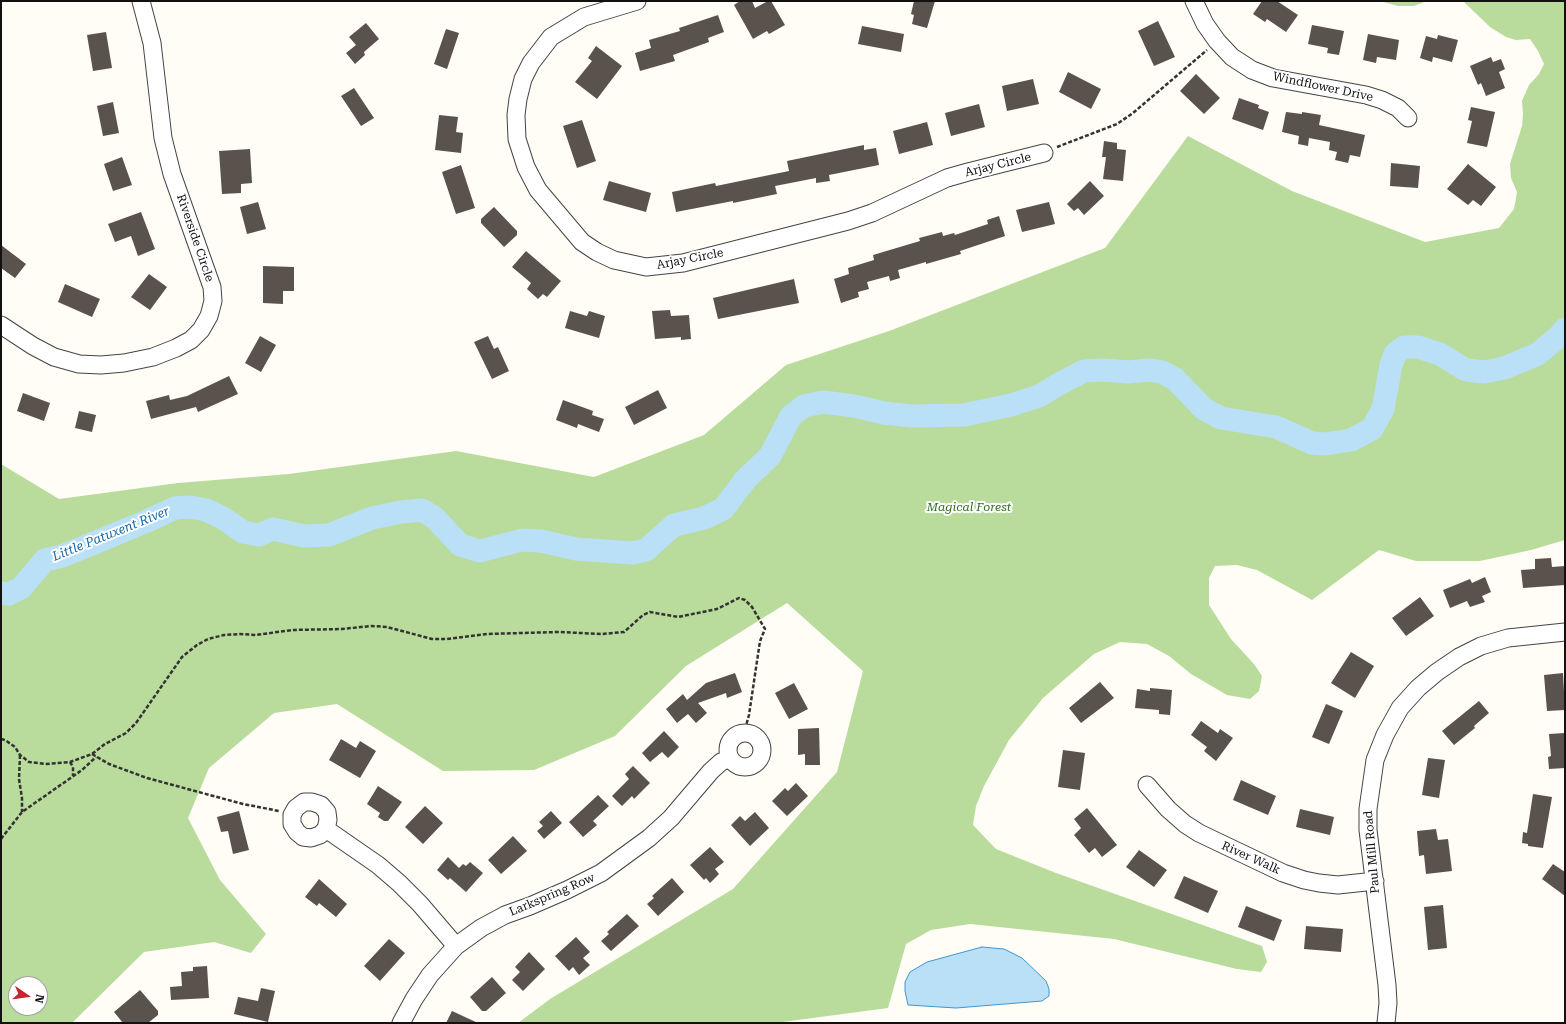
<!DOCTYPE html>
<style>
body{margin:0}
#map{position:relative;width:1566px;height:1024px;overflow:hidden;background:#fffdf5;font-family:"Roboto Serif",serif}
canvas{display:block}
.frame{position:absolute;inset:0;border:2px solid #111;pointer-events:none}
.north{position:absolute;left:8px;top:976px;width:40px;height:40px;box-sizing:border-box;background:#fff;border:1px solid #a0a0a0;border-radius:50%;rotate:103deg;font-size:11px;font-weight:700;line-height:16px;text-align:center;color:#111}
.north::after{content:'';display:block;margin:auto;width:14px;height:18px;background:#c4262e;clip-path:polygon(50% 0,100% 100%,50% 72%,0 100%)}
</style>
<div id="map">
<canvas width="1566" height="1024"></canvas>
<div class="frame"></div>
<div class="north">N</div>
</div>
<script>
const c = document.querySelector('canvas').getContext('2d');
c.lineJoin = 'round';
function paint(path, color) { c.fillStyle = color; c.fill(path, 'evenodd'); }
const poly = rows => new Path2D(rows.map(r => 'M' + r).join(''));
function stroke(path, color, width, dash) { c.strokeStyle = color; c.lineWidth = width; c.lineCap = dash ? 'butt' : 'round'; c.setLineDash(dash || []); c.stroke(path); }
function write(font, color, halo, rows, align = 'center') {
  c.font = font + ' "Roboto Serif",serif'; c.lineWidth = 4; c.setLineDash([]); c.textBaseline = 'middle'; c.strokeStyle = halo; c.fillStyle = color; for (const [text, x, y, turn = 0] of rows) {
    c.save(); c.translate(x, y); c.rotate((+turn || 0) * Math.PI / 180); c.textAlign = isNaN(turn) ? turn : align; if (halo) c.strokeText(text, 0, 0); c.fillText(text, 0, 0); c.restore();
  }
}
const forest = poly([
 [1380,1,1427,1,1414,6,1398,6],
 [1463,1,1565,1,1565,540,1531,550,1480,561,1416,561,1379,550,1312,600,1257,570,1237,565,1215,566,1209,578,1209,605,1231,639,1254,664,1262,676,1259,691,1250,699,1227,695,1191,674,1169,656,1147,644,1120,642,1094,654,1043,698,1009,740,984,786,976,806,973,825,996,849,1056,873,1262,946,1267,962,1261,972,1237,969,1114,939,970,924,931,930,906,944,888,1008,775,1023,518,1023,550,999,733,889,837,772,863,671,787,603,686,666,615,736,534,770,443,771,337,704,274,713,209,768,188,818,220,880,266,934,251,953,214,942,144,952,73,1022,1,1023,1,464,59,499,178,483,289,474,456,451,594,477,704,435,786,365,889,331,1105,248,1188,136,1292,191,1425,242,1499,228,1514,209,1517,192,1511,178,1510,164,1522,126,1523,114,1522,101,1529,85,1539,74,1544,64,1538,51,1530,39,1516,40,1506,37,1490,27],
 [16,984,40,984,40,1008,16,1008]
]);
const water = poly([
 [982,947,1004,949,1022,958,1046,981,1049,989,1049,996,1042,1001,956,1008,908,1005,905,991,905,982,910,972,927,962,982,947]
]);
const river = poly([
 [1,593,9,594,21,588,45,560,62,556,94,543,147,521,175,508,190,507,206,510,223,518,243,532,259,535,273,529,304,536,329,535,372,518,401,512,422,510,435,518,460,545,480,551,522,540,541,541,576,549,632,553,646,550,674,525,704,518,723,509,746,479,770,456,791,416,804,406,823,402,854,406,884,413,912,416,964,415,1011,405,1039,396,1059,384,1084,371,1103,370,1129,372,1148,370,1162,372,1175,379,1204,409,1221,418,1276,427,1312,443,1325,444,1351,440,1372,429,1383,409,1391,365,1395,354,1404,347,1418,347,1440,354,1466,370,1484,372,1504,368,1538,354,1559,336,1565,329]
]);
const building = poly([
 [740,1,752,1,755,8,768,1,771,1,785,25,769,34,767,31,753,39,734,5],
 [914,1,935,1,927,28,912,24,914,15,911,14],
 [1262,1,1277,1,1298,15,1286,32,1267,19,1265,22,1253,14],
 [718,15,724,32,708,38,709,42,673,55,675,61,640,71,635,53,651,48,649,40,680,31,679,28],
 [1158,21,1175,57,1154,66,1138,31],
 [366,23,379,39,364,52,365,55,355,64,346,53,356,45,349,37],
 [1312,25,1344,31,1339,55,1327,53,1328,48,1308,44],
 [862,26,904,34,901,52,858,44],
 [446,29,459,33,447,69,434,64],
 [106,32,112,68,93,71,87,35],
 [1368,34,1399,40,1396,60,1377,57,1376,63,1363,60],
 [1438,35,1458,40,1452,62,1433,57,1432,62,1420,58,1426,36,1437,39],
 [596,46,622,66,597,99,575,82,592,61,588,58],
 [1491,57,1493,62,1501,59,1505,69,1499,72,1505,88,1486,96,1481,83,1478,85,1470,66],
 [1068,72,1101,89,1091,109,1059,92],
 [1196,74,1220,98,1204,114,1180,91],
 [1033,79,1039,104,1007,111,1002,86],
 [354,88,374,118,361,126,341,96],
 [1239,98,1259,105,1258,108,1269,112,1263,130,1232,119],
 [113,102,119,133,103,136,97,106],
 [979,104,985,127,951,136,945,113],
 [1471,107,1495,112,1487,147,1467,143,1472,121,1468,120],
 [1286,112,1302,114,1302,112,1321,115,1319,125,1365,135,1360,157,1350,155,1348,163,1335,160,1337,152,1329,150,1330,142,1309,138,1308,146,1298,144,1299,136,1282,132],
 [439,115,458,117,456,132,463,133,461,153,435,150],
 [582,120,596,161,577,168,563,126],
 [927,122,933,145,899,154,893,131],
 [1104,141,1117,143,1117,149,1126,150,1123,181,1103,179,1106,157,1102,157],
 [864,145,864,150,876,148,879,165,829,175,830,181,816,183,816,178,775,186,777,194,733,203,733,201,676,212,672,192,715,183,716,186,789,171,787,161],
 [250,149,252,183,241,184,241,193,222,194,219,151],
 [122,157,132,185,113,191,104,164],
 [1391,163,1420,166,1418,188,1390,186],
 [1468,164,1496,187,1481,206,1473,200,1468,205,1447,189],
 [461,165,475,208,456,214,442,172],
 [609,181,651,193,646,212,603,200],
 [1090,181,1104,196,1084,215,1078,208,1074,211,1067,204],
 [258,202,266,229,247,234,240,207],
 [1049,202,1055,224,1022,232,1016,210],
 [494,207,517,231,517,235,504,247,481,223,481,219],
 [141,212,155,249,138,256,131,236,115,242,108,224],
 [999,216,1005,236,960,251,961,254,926,264,926,262,898,270,900,278,890,281,889,276,867,282,869,289,858,292,859,297,841,303,834,279,849,274,848,268,874,260,873,255,920,241,919,238,942,232,943,236,954,233,955,235,988,224,987,220],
 [1,245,26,264,15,278,1,268],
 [526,251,561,281,547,297,543,294,538,299,527,289,531,283,512,267],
 [263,266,294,267,294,291,283,291,283,304,263,303],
 [149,274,167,287,150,310,131,297],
 [794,279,799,303,718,319,713,298],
 [65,284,100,299,92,317,58,302],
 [670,310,671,316,689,315,691,339,681,340,681,337,655,339,652,311],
 [570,311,587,316,589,311,605,316,599,338,565,328],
 [260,336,276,345,261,372,245,363],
 [488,336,494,349,498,347,509,371,492,379,474,342],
 [229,376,238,394,198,412,196,407,151,419,146,401,169,395,170,400,187,396],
 [658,390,667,408,634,425,625,407],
 [23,393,50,403,44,421,17,411],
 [563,400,593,411,592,415,604,419,599,432,578,424,577,428,556,420],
 [79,411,96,415,92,432,75,428],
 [1551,558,1552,567,1565,566,1565,585,1523,588,1521,570,1535,569,1535,559],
 [1485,577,1491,592,1482,596,1485,602,1470,607,1467,601,1450,608,1443,590,1470,579,1472,583],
 [1420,597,1434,616,1406,636,1392,618],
 [1351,652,1374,666,1355,698,1331,683],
 [735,673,742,692,727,698,726,693,698,703,707,713,696,723,688,714,677,723,666,709,683,694,687,700,706,683],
 [1563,673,1565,710,1547,711,1544,675],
 [1100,682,1114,698,1081,723,1069,708],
 [794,683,808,709,789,719,775,693],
 [1150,688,1172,690,1170,715,1159,714,1159,710,1135,708,1137,689,1150,691],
 [1479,701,1489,713,1474,726,1475,728,1454,745,1442,731],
 [1326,704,1343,711,1329,744,1312,737],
 [1201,721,1218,733,1220,729,1233,738,1216,761,1204,751,1207,747,1191,735],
 [819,728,820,765,805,765,805,754,798,755,798,729],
 [664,731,679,747,668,758,662,752,650,762,642,753],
 [1565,733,1565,768,1549,769,1548,757,1551,756,1549,734],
 [341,739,356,748,360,741,376,751,360,778,329,760],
 [1063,750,1085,753,1080,790,1058,787],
 [1428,758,1445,760,1439,798,1422,795],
 [633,766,650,783,634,799,632,796,622,806,612,796,629,779,625,774],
 [1241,780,1276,796,1268,815,1233,800],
 [796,783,808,796,787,816,772,801,785,788,788,791],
 [378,786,402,802,388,821,384,821,378,817,380,813,367,804],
 [1533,794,1552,797,1543,848,1528,846,1528,844,1522,843,1523,832,1527,833],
 [598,795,609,806,593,821,597,825,583,837,569,822],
 [425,806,443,823,423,844,405,827],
 [1087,808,1117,845,1102,857,1095,848,1089,853,1074,835,1081,828,1074,819],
 [1300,809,1334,817,1330,835,1296,827],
 [239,811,249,850,233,854,228,831,221,832,217,817],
 [551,811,562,823,544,839,537,831,543,826,539,822],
 [755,812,769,828,750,846,731,825,740,816,745,821],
 [1436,829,1438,840,1448,839,1452,871,1426,874,1424,855,1419,856,1417,831],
 [513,836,527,851,501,874,488,860],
 [710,847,724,862,715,869,719,874,710,883,706,878,704,880,690,865],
 [1139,850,1167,870,1154,887,1126,867],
 [448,857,459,868,463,864,466,866,470,862,483,873,466,892,450,878,448,880,437,870],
 [1553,864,1565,872,1565,896,1542,879],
 [1184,876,1218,891,1208,913,1174,898],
 [672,878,684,892,658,916,647,904,654,898,652,896],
 [319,879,347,904,336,917,319,903,317,906,305,897],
 [1443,905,1447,948,1428,950,1424,907],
 [1246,906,1282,920,1274,941,1238,927],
 [627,914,639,926,611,951,601,941,609,934,607,932],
 [1306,926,1343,929,1341,952,1304,949],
 [576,937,590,952,583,958,590,965,579,975,573,967,569,971,555,956],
 [389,939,405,953,380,981,364,966],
 [529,952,545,969,523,991,512,980,520,972,515,967],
 [207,966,209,998,171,1000,170,987,182,986,181,972,193,971,193,967],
 [492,977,506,993,486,1011,482,1011,470,997],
 [261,988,275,991,268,1022,234,1014,238,997,258,1001],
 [140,990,158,1011,158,1015,148,1023,123,1023,114,1012],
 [452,1011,478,1023,446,1023]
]);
const path = poly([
 [1057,147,1117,124,1133,113,1207,50],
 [1,739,5,740,15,747,20,755,29,762,47,764,70,762,92,754,105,744,126,733,136,723,182,657,197,645,208,639,224,635,240,634,256,635,292,630,342,629,371,626,387,627,432,639,447,639,487,634,559,632,602,634,624,632,643,615,650,612,678,617,717,609,739,598,745,600,752,607,765,629,760,641,749,715,744,733],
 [92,754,109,764,147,778,243,804,279,811],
 [20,755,19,779,22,798,22,812],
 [70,762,73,767,73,776],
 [1,839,22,812,82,770,96,757]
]);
const minor = poly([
 [637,1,584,17,551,37,531,63,523,79,518,99,516,115,517,139,526,167,538,190,582,242,597,252,614,260,646,267,683,263,848,221,872,213,947,178,968,172,1044,153],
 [1194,1,1205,24,1217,41,1232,57,1252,70,1273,78,1366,95,1382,100,1398,108,1408,118],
 [1,325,33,346,54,357,79,364,101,365,124,363,153,357,176,348,191,340,201,330,209,316,213,301,212,287,172,174,163,138,152,43,141,1],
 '728 750a17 17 0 1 1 34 0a17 17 0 1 1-34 0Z',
 [1147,785,1168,809,1185,824,1199,833,1283,873,1304,880,1319,883,1338,885,1375,881],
 [326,829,320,835,311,838,303,837,297,832,292,824,292,815,296,808,304,802,312,802,321,805,327,812,328,820,326,829,378,865,399,883,420,904,456,946],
 [401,1023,414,999,430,975,456,946,481,928,505,915,530,906,567,890,601,873,649,838,671,818,711,771,721,762,730,758],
 [1386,1023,1388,1003,1387,985,1368,830,1368,809,1375,760,1385,735,1400,708,1418,688,1437,672,1459,657,1481,646,1508,638,1565,632]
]);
const streetNames = [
 ["Windflower Drive",1323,87,12],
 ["Arjay Circle",998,165,-14],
 ["Riverside Circle",195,238,71],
 ["Arjay Circle",690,259,-11],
 ["Paul Mill Road",1372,852,-95],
 ["River Walk",1251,858,24],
 ["Larkspring Row",552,895,-23]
];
const parkNames = [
 ["Magical Forest",969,507]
];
const waterNames = [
 ["Little Patuxent River",111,534,-22]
];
paint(forest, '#b9dc9c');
paint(water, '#b9e0f7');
stroke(water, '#3f96cf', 1);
stroke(river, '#b9e0f7', 23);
paint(building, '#5a524d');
stroke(minor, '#444', 19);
stroke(path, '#333', 2.5, [4, 2]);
stroke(minor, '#fff', 17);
write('12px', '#111', '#fff', streetNames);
write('italic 12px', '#2f6b1f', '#fff', parkNames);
write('italic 13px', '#1768a6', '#fff', waterNames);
</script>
